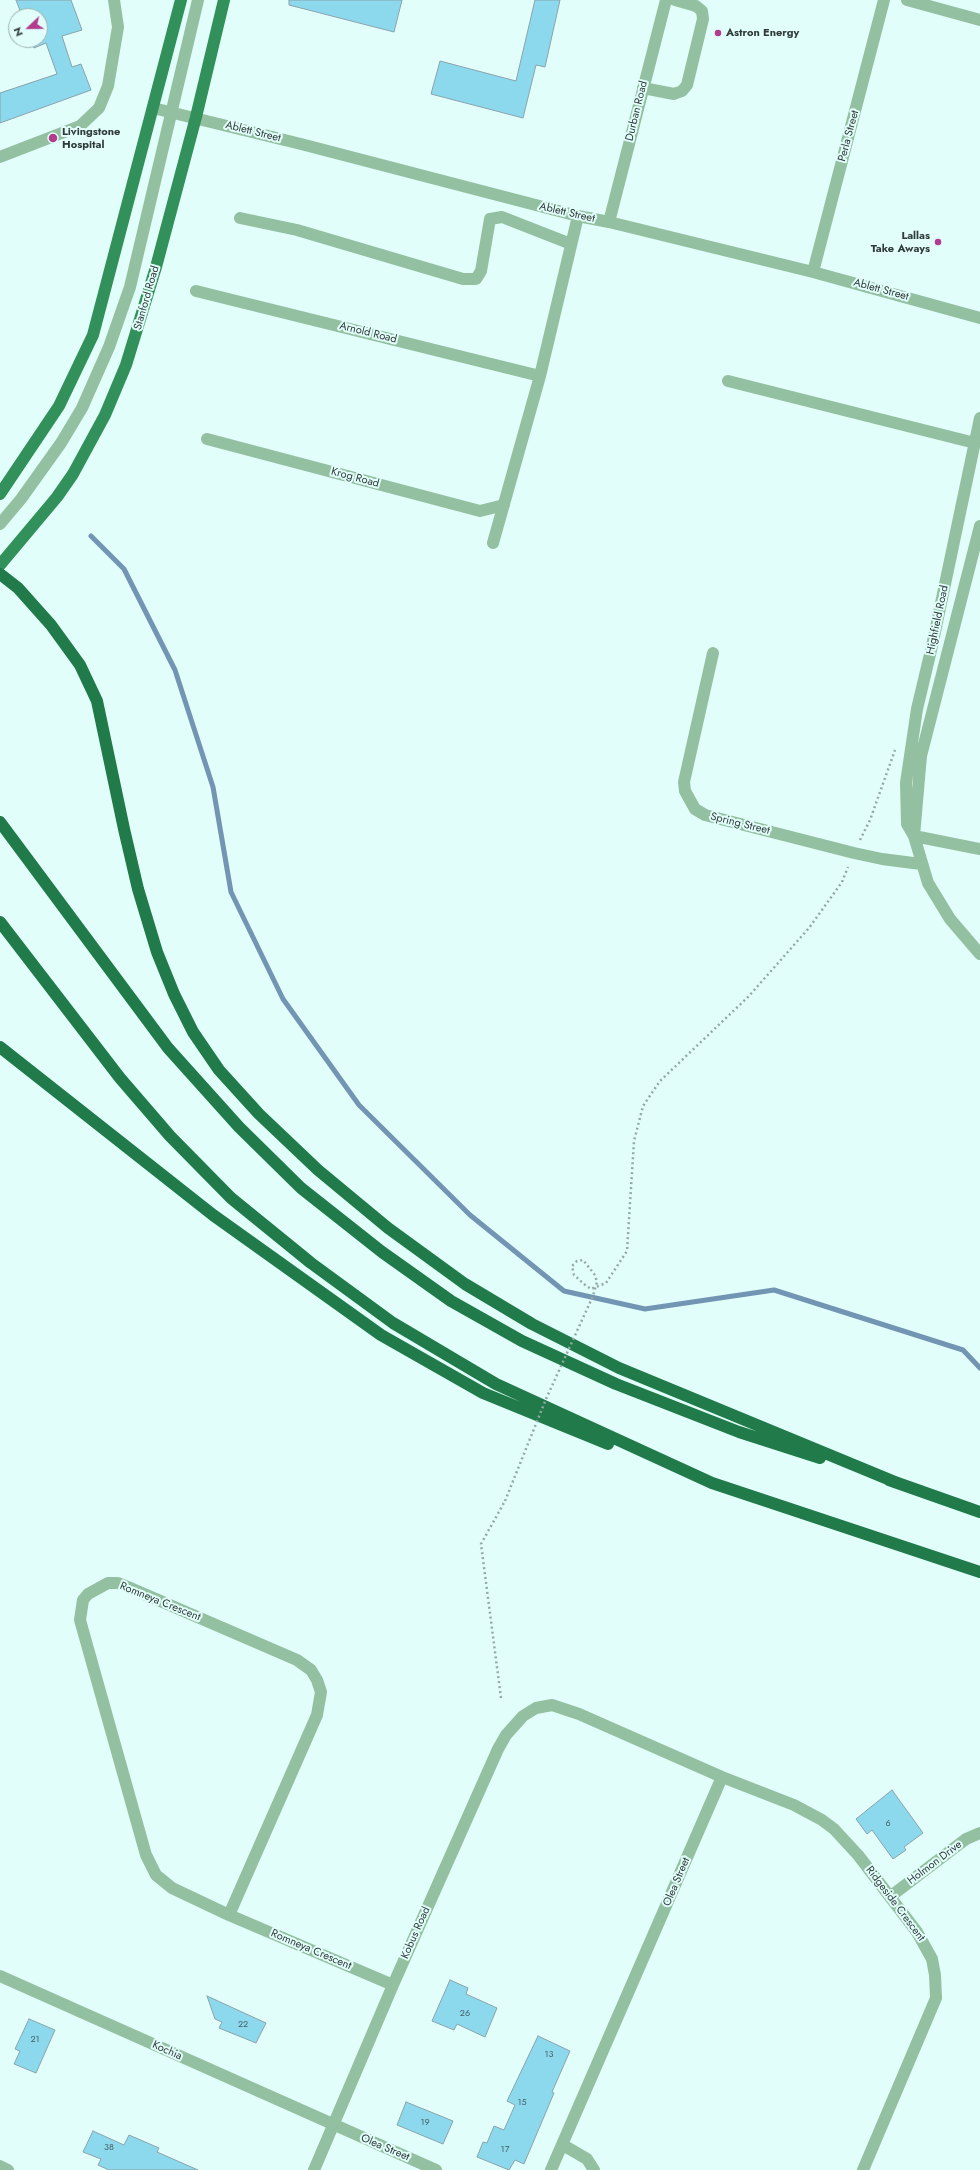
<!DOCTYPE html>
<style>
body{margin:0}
#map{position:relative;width:980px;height:2170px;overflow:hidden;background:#e2fefa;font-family:Jost,sans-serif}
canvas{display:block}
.north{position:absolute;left:8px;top:8px;width:40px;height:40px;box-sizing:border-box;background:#e2fefa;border:1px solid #9ab0ad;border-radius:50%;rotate:248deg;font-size:11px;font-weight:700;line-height:16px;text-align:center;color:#2f3a39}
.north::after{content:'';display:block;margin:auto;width:14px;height:18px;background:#b23a8f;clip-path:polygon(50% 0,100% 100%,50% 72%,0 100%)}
</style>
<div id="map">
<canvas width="980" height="2170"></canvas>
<div class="north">N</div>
</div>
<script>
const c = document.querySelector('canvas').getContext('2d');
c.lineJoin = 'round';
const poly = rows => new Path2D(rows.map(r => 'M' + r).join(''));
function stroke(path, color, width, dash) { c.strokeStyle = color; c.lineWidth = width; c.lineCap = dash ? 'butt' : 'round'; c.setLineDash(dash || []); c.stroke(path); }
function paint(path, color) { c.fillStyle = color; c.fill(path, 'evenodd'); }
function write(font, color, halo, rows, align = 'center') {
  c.font = font + ' Jost,sans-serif'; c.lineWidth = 4; c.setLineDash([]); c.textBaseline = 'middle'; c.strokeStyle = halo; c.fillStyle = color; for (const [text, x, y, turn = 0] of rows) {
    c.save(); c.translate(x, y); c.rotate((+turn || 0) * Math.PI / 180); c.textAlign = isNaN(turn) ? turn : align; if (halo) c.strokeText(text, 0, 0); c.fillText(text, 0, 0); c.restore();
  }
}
const stream = poly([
 [91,536,124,569,175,670,213,787,231,892,283,999,359,1105,470,1215,564,1291,645,1309,774,1290,963,1350,980,1368]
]);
const building = poly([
 [16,0,71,0,82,30,62,36,72,67,81,64,91,90,0,123,0,93,57,74,46,43,34,48,31,40,40,40,40,16,22,16,16,0],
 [289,0,402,0,394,32,289,5,289,0],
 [535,0,560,0,545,67,536,65,523,118,431,94,440,61,516,81,535,0],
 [892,1790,923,1833,904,1847,906,1850,893,1859,872,1830,867,1834,856,1819,892,1790],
 [450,1980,468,1988,466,1994,497,2008,485,2037,457,2024,454,2030,432,2021,450,1980],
 [207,1996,266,2023,256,2043,219,2028,222,2022,215,2019,207,1996],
 [29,2019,55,2030,36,2073,14,2064,20,2051,15,2049,29,2019],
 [538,2036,570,2051,552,2092,554,2093,524,2164,515,2160,509,2170,477,2157,483,2142,487,2143,494,2126,504,2130,515,2105,507,2101,538,2036],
 [406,2102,453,2121,443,2144,397,2125,406,2102],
 [93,2131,124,2145,129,2135,159,2148,157,2152,198,2170,109,2170,98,2165,101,2159,83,2152,93,2131]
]);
const path = poly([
 [860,840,870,820,895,750],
 [584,1284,591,1289,606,1283,627,1251,634,1141,643,1106,660,1081,748,997,809,928,842,882,848,867],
 [501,1698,481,1544,505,1501]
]);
const minor = poly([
 [907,0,980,20],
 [643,88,674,94,682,91,687,85,703,19,702,11,696,6,675,0],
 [153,108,301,144,578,216,609,222,813,272,980,318],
 [0,157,80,126,99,108,108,86,118,27,114,0],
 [240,218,297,230,463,279,476,279,481,271,490,219,502,217,571,244],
 [609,222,666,0],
 [813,272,884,0],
 [196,291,540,376],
 [728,381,975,443],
 [980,418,932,646,917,709,906,783,907,824,914,836,928,883,950,919,980,954],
 [207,439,480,511,504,505],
 [0,524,21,499,61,443,82,408,109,347,130,287,198,0],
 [493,543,540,376,578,216],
 [713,653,684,782,685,791,695,809,705,815,854,853,882,859,921,864],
 [914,836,921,756,980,526],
 [914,836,980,849],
 [891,1896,966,1839,980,1833],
 [229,1915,317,1715,321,1692,317,1680,311,1670,297,1660,128,1587,118,1583,108,1583,88,1594,83,1600,80,1620,146,1855,156,1875,172,1888,229,1915,393,1985],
 [0,1976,436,2170],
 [563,2145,587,2159,594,2170],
 [0,2166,8,2170],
 [314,2170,393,1985,498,1749,506,1735,523,1716,536,1708,552,1705,579,1714,722,1777,794,1805,822,1820,834,1829,858,1855,917,1932,932,1959,935,1975,936,1998,863,2170],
 [551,2170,722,1777]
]);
const major = poly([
 [0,494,59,406,93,335,181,0],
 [0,565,57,497,73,474,105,415,126,365,156,267,196,117,224,0]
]);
const highway = poly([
 [0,574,18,588,51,625,80,665,97,701,124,829,138,889,157,952,174,994,193,1032,219,1070,259,1114,318,1170,388,1228,465,1284,532,1324,619,1368,895,1482],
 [0,822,168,1048,239,1127,301,1188,382,1252,451,1301,522,1341,616,1384,739,1432,820,1458],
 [0,922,120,1078,170,1136,231,1198,311,1263,393,1323,496,1384,712,1483,980,1572],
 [0,1047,213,1215,381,1335,483,1393,608,1444],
 [889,1480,980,1512]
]);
const pathBridge = poly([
 [505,1501,546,1399,593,1296,597,1282,595,1275,583,1260,577,1261,572,1266,574,1275,584,1284]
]);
const markers = [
 [718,33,4,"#b23a8f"],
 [53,138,5,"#b23a8f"],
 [938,242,4,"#b23a8f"]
];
const numberNames = [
 ["6",888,1824],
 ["26",465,2014],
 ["22",243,2025],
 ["21",35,2040],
 ["13",549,2055],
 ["15",522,2103],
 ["19",425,2123],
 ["38",109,2148],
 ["17",505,2150]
];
const poiNames = [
 ["Astron Energy",726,33],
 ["Livingstone",62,132],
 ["Hospital",62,145],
 ["Lallas",930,236,"right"],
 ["Take Aways",930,249,"right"]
];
const streetNames = [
 ["Durban Road",637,111,-76],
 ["Ablett Street",253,132,14],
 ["Perla Street",849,136,-75],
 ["Ablett Street",567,213,13],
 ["Ablett Street",881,290,15],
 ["Stanford Road",147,298,-74],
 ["Arnold Road",368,333,14],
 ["Krog Road",355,478,15],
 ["Highfield Road",938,620,-78],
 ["Spring Street",740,824,14],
 ["Romneya Crescent",160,1602,22],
 ["Holmon Drive",935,1863,-37],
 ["Olea Street",677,1882,-67],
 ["Ridgeside Crescent",895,1904,53],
 ["Kobus Road",416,1933,-66],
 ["Romneya Crescent",311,1950,23],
 ["Kochia",167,2051,24],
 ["Olea Street",385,2148,23]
];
stroke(stream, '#7295b4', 5);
paint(building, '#8cd9ee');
stroke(building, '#8aa3ab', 1);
stroke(path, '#94a9a6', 2.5, [2, 3]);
stroke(minor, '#94c0a2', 12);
stroke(major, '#32905a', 12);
stroke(highway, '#207a49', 12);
stroke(pathBridge, '#94a9a6', 2.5, [2, 3]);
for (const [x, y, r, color] of markers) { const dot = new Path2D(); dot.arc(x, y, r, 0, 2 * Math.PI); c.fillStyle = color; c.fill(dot); stroke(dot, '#e2fefa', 1.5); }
write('9px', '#466266', null, numberNames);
write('bold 11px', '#2f3a39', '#e2fefa', poiNames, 'left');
write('11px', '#2f3a39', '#e2fefa', streetNames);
</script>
